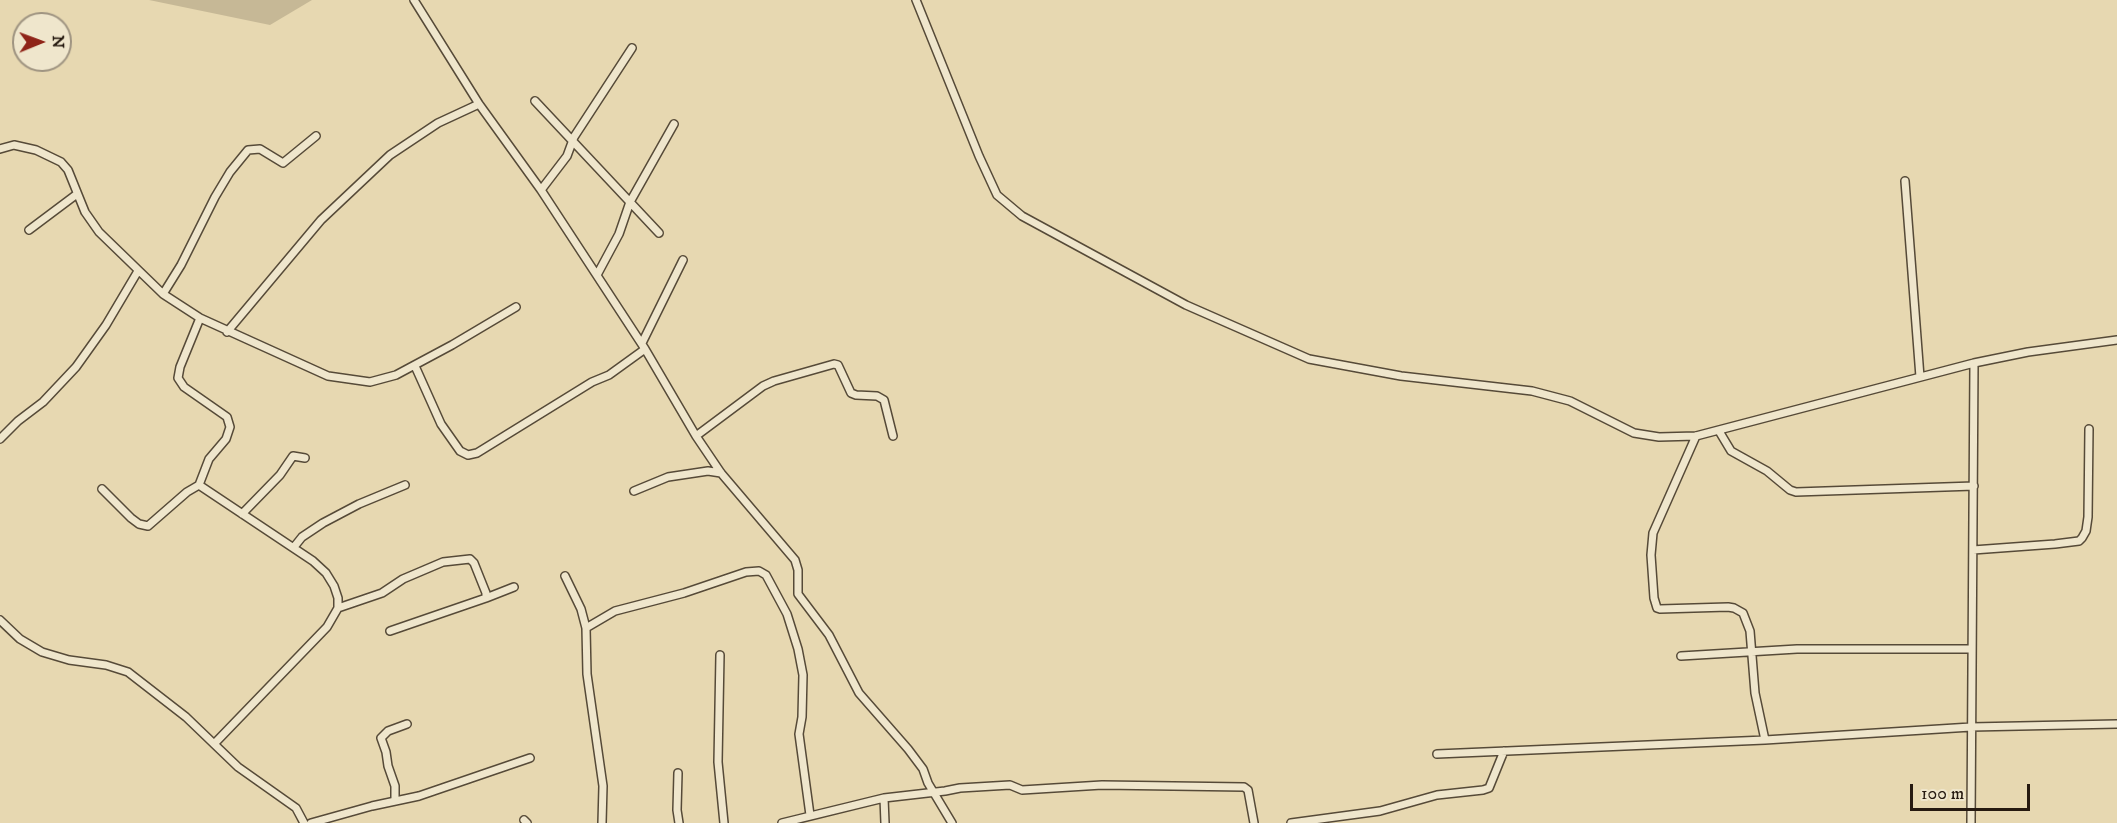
<!DOCTYPE html>
<style>
body{margin:0}
#map{position:relative;width:2117px;height:823px;overflow:hidden;background:#e7d8b1;font-family:"IM FELL DW Pica",serif}
canvas{display:block}
.north{position:absolute;left:12px;top:12px;width:60px;height:60px;box-sizing:border-box;background:#efe6cc;border:2px solid #9f9481;border-radius:50%;rotate:89deg;font-size:16px;font-weight:700;line-height:24px;text-align:center;color:#261a10}
.north::after{content:'';display:block;margin:auto;width:21px;height:27px;background:#8f2418;clip-path:polygon(50% 0,100% 100%,50% 72%,0 100%)}
.scale{position:absolute;left:1910px;top:784px;width:120px;height:27px;box-sizing:border-box;border:3px solid #261a10;border-top:0;padding-left:8px;font-size:18px;line-height:21px;white-space:nowrap;color:#261a10;-webkit-text-stroke:4px #efe6cc;paint-order:stroke}
</style>
<div id="map">
<canvas width="2117" height="823"></canvas>
<div class="north">N</div>
<div class="scale">100 m</div>
</div>
<script>
const c = document.querySelector('canvas').getContext('2d');
c.lineJoin = 'round';
function paint(path, color) { c.fillStyle = color; c.fill(path, 'evenodd'); }
const poly = rows => new Path2D(rows.map(r => 'M' + r).join(''));
function stroke(path, color, width, dash) { c.strokeStyle = color; c.lineWidth = width; c.lineCap = dash ? 'butt' : 'round'; c.setLineDash(dash || []); c.stroke(path); }
const green = poly([
 [149,0,312,0,270,25]
]);
const minor = poly([
 [414,0,479,104,541,190,645,349,696,436,721,473,795,560,798,570,798,594,829,635,859,693,908,749,923,769,928,783,952,823],
 [916,0,979,156,997,195,1022,216,1186,305,1309,359,1401,376,1532,391,1570,401,1634,433,1659,437,1696,436,1974,363,2028,352,2117,340],
 [535,101,659,233],
 [0,149,14,145,36,150,61,162,68,170,85,212,99,232,163,294,200,318,328,376,370,382,396,375,452,345,516,307],
 [1905,181,1920,377],
 [541,190,567,156,574,137,632,48],
 [29,230,77,194],
 [597,275,619,234,630,202,674,124],
 [163,294,181,265,215,197,230,172,248,150,260,149,283,163,316,136],
 [227,332,321,220,390,155,438,123,479,104],
 [642,343,683,260],
 [415,366,441,424,460,451,468,455,477,453,592,382,609,375,645,349],
 [1719,431,1731,451,1767,471,1790,490,1796,492,1974,486],
 [696,436,763,386,774,381,834,364,838,365,851,393,856,395,877,396,884,400,893,436],
 [1696,436,1653,533,1651,555,1654,598,1657,608,1660,609,1728,607,1734,608,1743,613,1750,631,1755,693,1765,740],
 [0,439,18,421,43,402,76,367,106,325,138,271],
 [199,485,313,561,326,573,334,586,338,598,338,608,327,627,214,744],
 [102,489,131,518,139,524,148,526,187,492,199,485,209,459,226,439,230,427,227,417,184,387,178,378,180,367,200,318],
 [634,491,668,477,708,471,721,473],
 [242,514,280,475,293,456,305,458],
 [294,547,302,537,323,523,359,504,405,485],
 [1973,550,2055,544,2079,541,2082,538,2086,531,2088,517,2089,429],
 [565,576,581,609,586,628,587,674,603,786,602,823],
 [486,598,514,587],
 [338,608,382,593,403,579,443,562,470,559,474,563,486,593,486,598,390,631],
 [0,620,20,639,42,652,69,660,106,665,128,672,186,717,238,767,296,808,304,823],
 [586,628,615,611,684,593,746,572,759,571,766,575,787,614,798,649,803,675,802,717,799,734,810,815],
 [720,655,718,762,724,823],
 [1681,656,1797,649,1972,649],
 [1437,754,1765,740,1971,727,2117,724],
 [678,773,677,810,679,823],
 [884,798,885,823],
 [395,801,395,786,388,766,386,752,381,738,388,731,407,724],
 [524,820,527,823],
 [311,823,372,806,419,796,530,758],
 [782,823,884,798,945,791,960,788,1010,785,1022,790,1102,785,1244,787,1248,790,1254,823],
 [1291,823,1380,811,1437,795,1483,790,1489,788,1504,751],
 [1971,823,1974,363]
]);
paint(green, '#c6b896');
stroke(minor, '#564a38', 10);
stroke(minor, '#efe6cc', 7);
</script>
